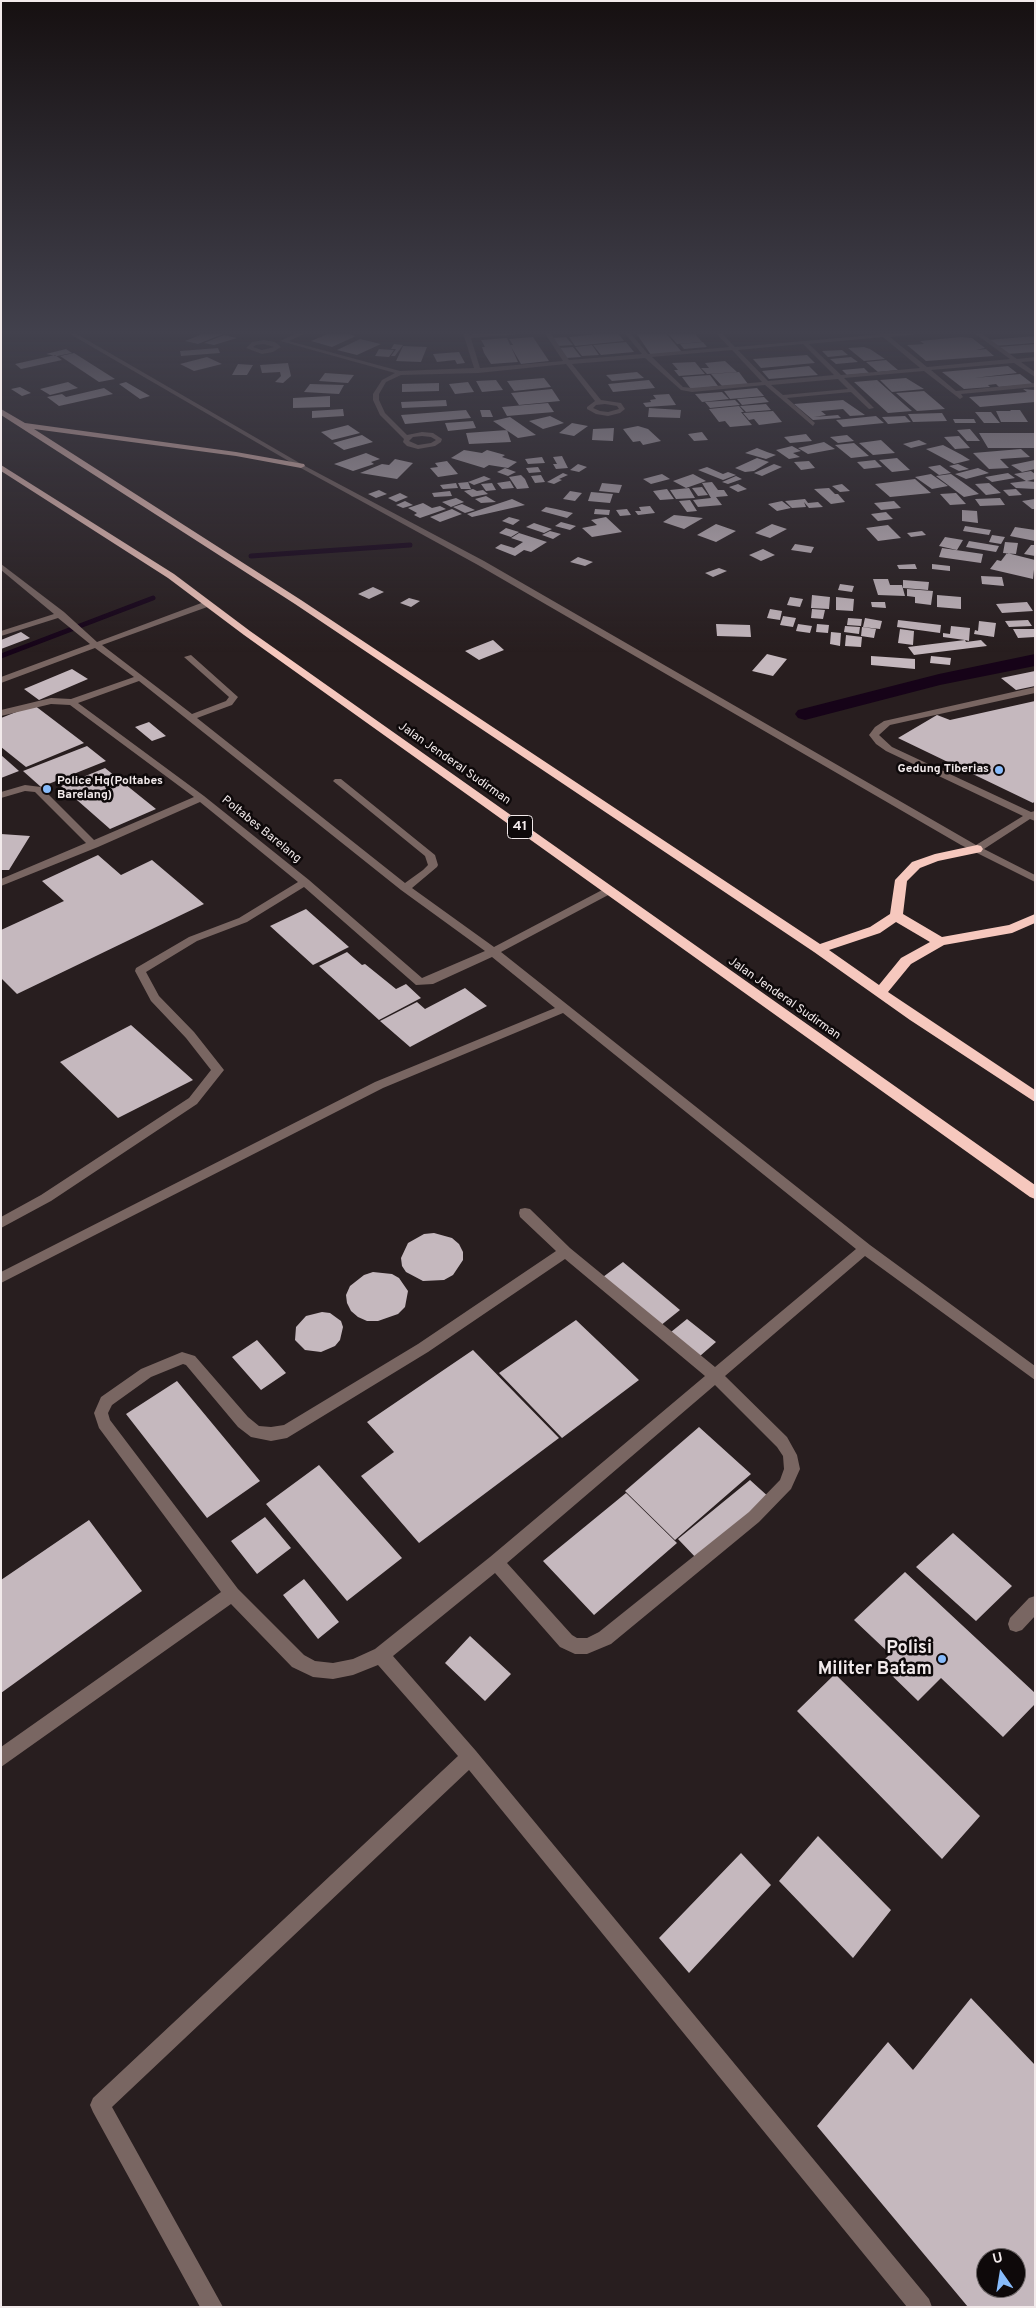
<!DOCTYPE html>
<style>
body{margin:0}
#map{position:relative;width:1036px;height:2308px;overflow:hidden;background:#281e1f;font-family:Overpass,sans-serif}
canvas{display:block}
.frame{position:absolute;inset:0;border:2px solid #f2eaeb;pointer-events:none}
.north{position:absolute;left:976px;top:2248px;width:50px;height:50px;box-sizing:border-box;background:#0e090a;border:1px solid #696364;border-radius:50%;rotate:347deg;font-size:14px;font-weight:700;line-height:20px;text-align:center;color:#f2eaeb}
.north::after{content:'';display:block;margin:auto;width:18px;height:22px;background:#87bbfb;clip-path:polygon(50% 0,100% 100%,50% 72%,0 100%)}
</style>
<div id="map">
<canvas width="1036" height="2308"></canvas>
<div class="frame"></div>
<div class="north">U</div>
</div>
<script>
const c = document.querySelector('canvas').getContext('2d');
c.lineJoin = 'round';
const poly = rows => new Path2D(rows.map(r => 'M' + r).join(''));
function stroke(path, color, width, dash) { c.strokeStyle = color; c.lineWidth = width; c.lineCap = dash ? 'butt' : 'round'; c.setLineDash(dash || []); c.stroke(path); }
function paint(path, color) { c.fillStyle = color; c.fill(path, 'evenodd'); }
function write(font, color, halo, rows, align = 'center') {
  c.font = font + ' Overpass,sans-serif'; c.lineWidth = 5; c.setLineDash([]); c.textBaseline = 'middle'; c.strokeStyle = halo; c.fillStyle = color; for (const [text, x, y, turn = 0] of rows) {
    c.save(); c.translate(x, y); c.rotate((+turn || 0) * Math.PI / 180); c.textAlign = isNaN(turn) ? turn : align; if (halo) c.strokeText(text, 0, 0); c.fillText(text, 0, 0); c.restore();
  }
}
const stream = poly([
 [251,556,410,545],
 [1,656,153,598]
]);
const canal = poly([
 [1035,654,1035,666,940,685,805,720,798,718,795,714,798,710,939,674,1035,654]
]);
const building = poly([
 [212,330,233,330,198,344,185,341],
 [471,330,498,330,500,333,473,335],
 [634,330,663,330,682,352,651,355],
 [665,330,692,330,702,342,677,344],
 [335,331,356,336,332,347,311,341],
 [617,332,624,341,575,346,569,337],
 [224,335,237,338,214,345,204,343],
 [1035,336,1035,343,995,346,988,340],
 [533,337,549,361,521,364,510,345,513,345,509,339],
 [566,337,573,345,558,346,552,338],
 [961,337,972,338,985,348,976,350,986,349,994,356,926,361,907,345,924,344,920,341],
 [507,338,518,362,491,364,484,353,482,347,485,347,481,340],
 [360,339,381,344,357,355,337,350],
 [626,342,634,352,601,355,593,345],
 [703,342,707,347,684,349,680,344],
 [394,344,403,345,395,356,391,356,396,349,391,349],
 [1035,344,1035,352,1007,354,998,347],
 [592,345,599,355,582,356,575,347],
 [403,346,427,347,421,362,396,361],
 [573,347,581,357,566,358,558,348],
 [864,347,870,349,885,359,864,361,848,348],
 [218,348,220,353,181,356,180,351],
 [66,349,72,353,57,356,46,354],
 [379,349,394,350,389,357,375,356],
 [842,350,848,355,828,357,822,351],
 [459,352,465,363,457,364,455,360,437,362,433,354],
 [74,353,115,379,99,382,60,356],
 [55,355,62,360,21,369,15,364],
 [807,355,815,363,761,368,753,359],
 [207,357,222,364,194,371,180,364],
 [851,357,858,362,836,364,830,359],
 [886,360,898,370,878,372,866,362],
 [725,361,737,372,707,374,701,368,709,368,705,363],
 [695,362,705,374,679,376,674,370,678,370,672,363],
 [288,363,291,376,283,383,275,382,281,376,280,372,262,373,260,365],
 [238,364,253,365,247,375,232,375],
 [809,366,818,375,769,379,762,371],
 [1008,366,1017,373,974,378,1020,374,1033,384,999,387,996,384,988,385,990,387,964,389,942,372],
 [864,368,869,373,847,375,842,370],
 [637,372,644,378,612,381,606,375],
 [739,372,748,384,722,386,711,374],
 [325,373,354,375,348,383,319,381],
 [710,375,718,386,691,389,682,377],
 [544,378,551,387,514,391,507,381],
 [906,378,924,389,892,392,880,380],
 [496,380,503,390,482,392,476,381],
 [649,380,655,388,613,392,608,384],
 [877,380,905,405,912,411,888,413,854,382],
 [68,382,78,388,50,395,40,389],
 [126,382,150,396,140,399,119,384],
 [468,382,474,392,455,394,449,384],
 [439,383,439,391,402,392,402,384],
 [310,384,344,385,339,394,304,392],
 [20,387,31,393,22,396,11,389],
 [104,388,113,394,59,406,47,397,62,394,66,397],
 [757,388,764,396,730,399,724,391],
 [552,389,560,401,519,405,511,393],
 [1023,389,1035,390,1035,402,980,407,969,397,1027,392],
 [924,391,937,402,945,409,917,411,896,393],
 [722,392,729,399,702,402,695,394],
 [669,394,676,405,646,407,643,403,651,402,650,400,656,399,653,395],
 [330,396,330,407,293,408,293,398],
 [764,397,769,402,742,405,737,399],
 [446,400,447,406,402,408,401,402],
 [735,400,740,405,710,408,705,402],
 [843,400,865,415,850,416,843,409,821,411,826,415,814,417,838,415,841,418,813,420,794,404],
 [548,403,554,412,507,416,502,407],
 [766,404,771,410,746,412,740,406],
 [739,406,744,412,741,412,752,425,730,427,725,421,719,422,709,409],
 [649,408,681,410,680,418,648,417],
 [343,409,344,416,312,418,312,411],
 [466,410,471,418,405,424,401,415],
 [480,410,490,410,493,417,482,417],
 [1010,410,1020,410,1028,422,1001,422,996,411,1011,411],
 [773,411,782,422,759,425,754,419,749,420,743,413],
 [975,412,991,412,1000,423,984,423],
 [942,413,947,421,913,422,908,414],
 [550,416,564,423,543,429,529,421],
 [876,416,884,423,843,427,836,420],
 [905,416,911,422,888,424,882,417],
 [510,417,536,435,518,438,493,421],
 [953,419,974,419,976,423,955,423],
 [473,421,476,428,448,431,445,423],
 [572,423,588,426,574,436,559,433],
 [348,425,360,433,332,440,321,432],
 [638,426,648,429,661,441,643,445,640,441,633,442,623,429],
 [614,428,613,441,592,440,593,429],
 [970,429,980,441,967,441,957,430],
 [507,430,511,442,469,444,466,433],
 [702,432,708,440,694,441,688,434],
 [979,433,1035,433,1035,448,988,448],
 [806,434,812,441,790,443,784,437],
 [362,435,373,442,344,450,333,443],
 [847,435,854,441,838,443,830,437],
 [959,436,970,448,955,449,944,437],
 [881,440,895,453,873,455,859,443],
 [919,440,927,444,911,448,903,444],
 [824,442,835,449,808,454,798,448],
 [854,443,869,456,851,458,835,445],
 [943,445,962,455,970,460,954,464,926,449],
 [792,446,801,451,793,453,800,457,789,459,776,450],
 [757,448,767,452,776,455,766,459,745,453],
 [1021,449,1030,457,1000,459,1009,468,989,469,973,453],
 [464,450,482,453,487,450,505,455,502,457,517,462,508,468,489,465,484,468,451,458],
 [366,453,380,459,371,462,374,464,353,471,334,464],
 [562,456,568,468,556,469,553,464,557,464,553,457],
 [542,457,545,463,528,464,525,459],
 [757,458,769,462,754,471,745,472,735,468],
 [897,458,910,470,892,472,879,460],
 [395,459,413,463,397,479,360,473,382,464,389,465],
 [875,460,882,467,864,469,857,462],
 [1035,460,1035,469,1022,472,1011,465],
 [447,461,458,474,438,477,430,468,438,467,435,463],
 [809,461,815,468,801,470,794,462],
 [578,464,587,467,579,472,570,470],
 [774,464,782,467,762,476,754,473],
 [958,464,969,469,959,471,949,466],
 [940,465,951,473,939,475,928,467],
 [538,467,541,472,529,473,526,468],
 [707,467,723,474,728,472,736,475,723,480,698,470],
 [505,468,516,472,508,476,497,472],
 [978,468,989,473,966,479,955,474],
 [1031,471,1035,474,1035,479,1027,481,1035,482,1035,489,1016,488,1010,483,1026,481,1014,474],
 [563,473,568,475,559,479,562,480,554,484,547,482],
 [1008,473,1015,478,992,482,985,477],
 [662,474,670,479,651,484,643,479],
 [693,474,706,481,686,488,673,481],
 [931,474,948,486,932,489,915,477],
 [951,474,961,481,979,494,964,497,936,476],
 [521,475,525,479,529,488,517,489,509,477],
 [541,475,545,482,535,483,531,476],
 [484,476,491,479,474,485,468,482],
 [736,476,742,479,728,484,722,482],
 [915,479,931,493,890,497,875,484],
 [510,481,514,488,502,489,497,483],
 [468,482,471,489,461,489,458,483],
 [712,482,718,490,724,490,728,496,716,497,722,505,698,507,693,500,711,498,702,483],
 [456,483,458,488,443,489,440,485],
 [492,483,496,490,486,491,481,484],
 [602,483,622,485,619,493,599,491],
 [989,483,1001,493,986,495,975,484],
 [738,484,747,489,738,492,729,487],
 [842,484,850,491,840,492,832,486],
 [702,487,708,495,698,496,692,488],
 [689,488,695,498,676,499,670,490],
 [829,488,835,494,838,494,845,502,831,504,814,489],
 [473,489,477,491,483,490,488,494,472,497,464,491],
 [667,489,674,499,660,500,653,491],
 [1016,489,1022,495,1009,496,1003,490],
 [379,490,387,494,376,498,368,494],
 [450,491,452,496,434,497,432,493],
 [570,491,582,493,575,501,563,499],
 [591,492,613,494,610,503,588,501],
 [400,493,408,497,396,502,388,498],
 [956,493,966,504,950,505,940,494],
 [486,496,496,502,481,503,475,499],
 [456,498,464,502,451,507,442,502],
 [1000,498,1005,505,980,506,975,499],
 [512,499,525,505,472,517,467,514],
 [805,499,808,503,818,502,823,507,809,508,804,502,806,507,792,508,785,501],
 [1035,499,1035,509,1032,509,1022,501],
 [690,500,697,511,687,512,679,501],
 [405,501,413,505,403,508,396,505],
 [782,501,791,508,777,511,768,504],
 [894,501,901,508,881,510,874,503],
 [423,503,432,508,440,506,446,509,420,518,414,515,417,513,408,508],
 [462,504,475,510,465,513,453,507],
 [650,506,655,513,638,515,635,511,641,511,639,507],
 [546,507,556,509,573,513,567,518,541,511],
 [452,509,462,514,440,522,430,517],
 [595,509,610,510,609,515,594,514],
 [627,509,631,515,620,516,616,510],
 [962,510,977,511,978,523,962,521],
 [886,512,893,519,878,521,871,514],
 [674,515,703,518,684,529,663,522],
 [509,517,520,520,513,525,502,521],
 [606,517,622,532,592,537,582,528,597,525,591,520],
 [561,522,576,526,570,530,555,526],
 [534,523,552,529,544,533,526,527],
 [716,524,736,531,716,542,697,535],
 [772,524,787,529,770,538,755,533],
 [888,525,901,538,878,541,866,528],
 [965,526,991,530,989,535,963,531],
 [1015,527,1035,530,1035,541,1010,536],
 [506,528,519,532,511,537,499,533],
 [550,531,561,534,553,539,542,535],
 [922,531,926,535,911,537,907,533],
 [519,533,547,542,531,552,524,550,515,556,495,548,501,544,514,548,523,542,511,538],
 [992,535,1005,537,1001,544,989,542],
 [945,537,963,540,957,550,939,546],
 [969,541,999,546,996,552,966,547],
 [1005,542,1018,543,1016,554,1003,553],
 [795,544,814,547,811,553,791,550],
 [1031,545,1035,545,1035,556,1024,554],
 [942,548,983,554,981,563,939,557],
 [763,549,775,555,761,561,749,555],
 [1007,553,1035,560,1033,579,990,569,997,560,1001,561],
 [578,557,593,562,585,566,570,562],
 [915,564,917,569,899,569,897,565],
 [932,564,950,566,950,571,932,569],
 [719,568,727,571,713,577,705,573],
 [981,576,1002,577,1004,586,982,584],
 [873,579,888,579,890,585,902,585,905,596,878,595],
 [903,580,929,582,928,590,903,588],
 [840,584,854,586,852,592,838,590],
 [373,587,384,592,369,599,358,594],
 [907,589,933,591,931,605,915,603,915,597,907,596],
 [812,595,830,597,829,609,811,608],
 [937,595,961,597,961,609,937,607],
 [790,597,803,599,800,607,787,605],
 [836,597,854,599,853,611,836,610],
 [409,598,420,601,411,607,400,603],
 [871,602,885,602,886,608,872,607],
 [1027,602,1033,611,1002,613,996,604],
 [770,609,782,611,780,620,767,618],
 [812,609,825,610,823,619,811,618],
 [783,616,796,618,793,627,780,625],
 [848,618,862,619,861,626,847,625],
 [865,618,882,621,880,629,863,627],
 [898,620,941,625,940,633,897,627],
 [1028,620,1032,626,1009,627,1005,621],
 [979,621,996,623,994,637,974,634,975,630,978,631],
 [716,624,750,625,751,637,717,636],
 [798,624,812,626,810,633,796,631],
 [817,624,829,625,828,633,816,632],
 [845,626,860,627,859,634,844,632],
 [951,626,970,628,969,641,965,640,966,642,981,640,987,646,914,655,908,647,965,640,943,637,943,633,950,634],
 [862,627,876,629,874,638,861,636],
 [900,629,914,631,913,645,898,643],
 [1013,629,1035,629,1035,637,1018,638],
 [21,632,30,638,1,649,1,640],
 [831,632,841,633,840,646,830,644],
 [846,635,862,637,861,647,845,646],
 [493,640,504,650,479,660,465,651],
 [767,654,787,659,773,676,752,671],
 [871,656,915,659,915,669,871,665],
 [931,656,951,658,950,665,930,663],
 [72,669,88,679,39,700,24,689],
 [1035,671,1035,686,1016,690,1001,678],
 [1035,701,1035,801,1033,803,898,738,937,715,950,720],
 [34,705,84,743,26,767,1,747,1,718],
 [149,722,166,736,152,741,135,727],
 [87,746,106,761,41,787,23,771],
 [1,755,19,771,1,778],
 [105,768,156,809,110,829,61,786],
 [1,834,30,836,9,870,1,870],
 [98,855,121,875,152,860,204,904,17,994,1,978,1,930,64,901,42,881],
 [306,909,349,947,313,965,270,926],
 [347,952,362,965,365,964,396,989,406,984,421,998,379,1020,319,966],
 [465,988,487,1006,410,1047,380,1021,417,1002,425,1009],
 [131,1025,193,1080,118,1118,60,1062],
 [434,1233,452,1238,459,1244,463,1252,463,1260,453,1275,444,1280,423,1281,406,1272,402,1266,401,1258,408,1243,424,1234],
 [623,1262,680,1310,660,1326,603,1277],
 [373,1272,392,1274,399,1278,408,1291,405,1307,398,1314,378,1321,367,1321,358,1317,351,1311,347,1303,346,1295,350,1286,364,1275],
 [322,1312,330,1313,341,1321,343,1327,340,1340,335,1346,321,1352,305,1350,295,1340,296,1327,306,1316],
 [687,1319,716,1342,700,1356,671,1332],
 [576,1320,639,1380,562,1438,499,1373],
 [257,1340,286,1373,261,1390,232,1357],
 [473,1350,559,1438,419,1543,361,1476,394,1452,367,1422],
 [177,1381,260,1481,207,1518,126,1414],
 [699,1427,751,1474,675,1540,625,1491],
 [319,1465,402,1558,347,1601,266,1504],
 [750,1480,771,1499,698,1560,678,1539],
 [626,1493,677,1543,594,1615,543,1561],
 [265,1517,291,1548,257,1574,231,1541],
 [89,1520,142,1591,1,1693,1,1580],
 [953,1533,1012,1586,976,1621,916,1567],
 [905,1572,1035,1693,1035,1704,1003,1737,941,1678,918,1701,880,1664,890,1654,854,1620],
 [304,1579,339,1622,318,1639,283,1595],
 [470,1636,511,1674,485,1701,445,1663],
 [835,1674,980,1816,942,1859,797,1711],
 [818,1836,891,1910,853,1958,779,1881],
 [741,1853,771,1885,689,1973,659,1938],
 [971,1998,1035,2065,1035,2307,968,2307,817,2126,888,2042,913,2070],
 [986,2258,1016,2258,1016,2288,986,2288]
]);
const minor = poly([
 [63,330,70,330,303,465,484,561,976,845,1023,816,886,751,876,744,869,735,875,727,884,721,1035,687,1035,693,890,725,879,735,892,747,1031,812,1035,811,1035,821,1030,819,984,849,1035,875,1035,882,961,845,478,565,299,467,63,330],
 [304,330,312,330,289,341,400,371,474,368,462,330,468,330,469,335,551,330,549,331,569,360,642,354,622,330,628,330,648,354,729,347,713,330,719,330,735,347,930,330,954,330,890,337,927,367,1010,359,970,330,977,330,1017,359,1035,357,1035,361,1021,362,1035,372,1035,377,1014,363,931,370,956,391,1035,383,1035,387,961,394,963,397,960,399,924,371,844,378,874,408,869,409,851,392,787,398,815,423,813,426,765,385,692,392,681,390,645,358,572,364,601,400,621,403,625,409,620,413,608,416,596,414,587,409,587,407,595,401,566,364,478,373,401,375,386,382,379,394,379,400,385,413,407,435,422,432,433,433,442,439,441,442,435,446,418,449,407,446,403,442,404,439,380,415,373,400,373,394,382,380,395,373,280,341,304,330],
 [544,332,563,361,480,368,471,338,544,332],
 [883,337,920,368,841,375,809,344,883,337],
 [803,344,834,375,768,381,738,350,803,344],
 [732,350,762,382,692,388,683,387,652,357,732,350],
 [838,379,848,389,783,395,771,385,838,379],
 [605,404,617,406,619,409,608,412,600,411,593,408,596,405,605,404],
 [422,436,431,437,436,440,431,443,418,445,409,441,413,437,422,436],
 [264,340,275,342,281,347,273,352,262,354,246,348,252,342,264,340],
 [264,344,274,347,262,350,253,347,256,345,264,344],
 [1,564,64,612,97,642,204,602,210,602,210,606,102,645,192,714,226,701,229,697,184,657,191,655,238,697,232,705,197,718,405,883,423,870,428,865,425,856,333,781,335,779,341,779,435,855,438,865,437,867,412,888,494,947,604,889,612,889,612,893,501,952,870,1245,1035,1366,1035,1380,865,1256,725,1376,787,1437,797,1455,800,1469,791,1489,759,1522,611,1644,587,1654,575,1654,560,1647,495,1573,393,1656,476,1751,929,2299,932,2307,907,2307,469,1770,112,2107,223,2307,200,2307,93,2112,90,2105,93,2098,458,1756,378,1665,353,1675,333,1679,313,1677,292,1667,231,1604,1,1767,1,1747,221,1592,99,1428,94,1413,101,1397,141,1369,182,1352,195,1356,248,1417,259,1426,271,1427,284,1425,418,1344,556,1251,520,1217,519,1213,520,1209,525,1208,530,1209,570,1248,715,1367,856,1249,563,1013,383,1088,1,1283,1,1272,375,1082,555,1008,492,957,433,984,416,985,304,887,247,922,197,941,146,972,159,996,194,1032,224,1070,197,1104,51,1201,1,1228,1,1217,41,1195,189,1098,211,1070,186,1038,151,1001,135,971,136,968,189,937,239,918,298,882,200,802,98,847,1,886,1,879,86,843,35,792,25,791,1,798,1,792,25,785,41,787,94,840,194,797,70,705,51,704,1,716,1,710,51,698,71,699,134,677,95,648,1,683,1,677,90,644,58,618,1,636,1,631,54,614,1,570,1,564],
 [139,681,401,890,485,951,422,978,309,880,204,796,78,703,139,681],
 [565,1259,705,1376,490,1557,375,1649,353,1659,333,1663,315,1661,304,1655,238,1589,110,1420,108,1413,112,1405,151,1377,183,1364,186,1365,238,1427,251,1437,271,1441,287,1438,428,1352,565,1259],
 [715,1385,777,1447,783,1456,784,1469,780,1480,749,1512,599,1632,587,1638,577,1638,572,1635,507,1563,715,1385],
 [1035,1596,1035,1616,1022,1630,1016,1632,1010,1630,1008,1624,1010,1618,1029,1598,1035,1596]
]);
const highway = poly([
 [1,409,25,423,236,452,304,464,305,466,301,468,236,456,34,429,301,600,820,944,870,927,890,914,895,880,912,862,935,854,977,845,981,846,983,849,981,852,938,861,920,868,907,881,903,914,942,937,1009,925,1035,914,1035,923,1012,933,944,945,911,964,888,992,1035,1090,1035,1102,910,1020,814,952,295,604,1,415,1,409],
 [896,922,930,942,901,958,879,985,829,950,880,933,896,922],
 [1,465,174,574,250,631,1035,1185,1035,1199,1030,1197,244,635,168,578,1,471,1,465]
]);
const markers = [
 [999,770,5,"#87bbfb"],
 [47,789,5,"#87bbfb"],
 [942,1659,5,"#87bbfb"]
];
const farStreetnames = [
 ["Jalan Jenderal Sudirman",454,764,35],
 ["Poltabes Barelang",261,830,39],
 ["Jalan Jenderal Sudirman",784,999,35]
];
const farPoinames = [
 ["Gedung Tiberias",989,770],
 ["Police Hq(Poltabes",57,782,"left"],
 ["Barelang)",57,796,"left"]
];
const shields = [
 [520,827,25]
];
const shieldNames = [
 ["41",520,827]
];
const nearPoinames = [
 ["Polisi",932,1649],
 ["Militer Batam",932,1670]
];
stroke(stream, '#160318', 5);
paint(canal, '#160318');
paint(building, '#c5b8be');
paint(minor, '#796662');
paint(highway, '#f6c8be');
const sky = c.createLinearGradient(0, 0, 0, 653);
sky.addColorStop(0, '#161011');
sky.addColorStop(0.51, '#42414d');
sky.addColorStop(1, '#42414d00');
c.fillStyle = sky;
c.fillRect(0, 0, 1036, 653);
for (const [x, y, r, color] of markers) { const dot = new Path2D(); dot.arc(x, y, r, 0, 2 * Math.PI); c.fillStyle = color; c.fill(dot); stroke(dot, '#0e090a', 2); }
write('12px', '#f2eaeb', '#0e090a', farStreetnames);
write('bold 12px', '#f2eaeb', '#0e090a', farPoinames, 'right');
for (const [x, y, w] of shields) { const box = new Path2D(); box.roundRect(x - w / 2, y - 11.5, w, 23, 4); c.fillStyle = '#0e090a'; c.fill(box); stroke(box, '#f2eaeb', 1); }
write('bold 14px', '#f2eaeb', null, shieldNames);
write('bold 18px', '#f2eaeb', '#0e090a', nearPoinames, 'right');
</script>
